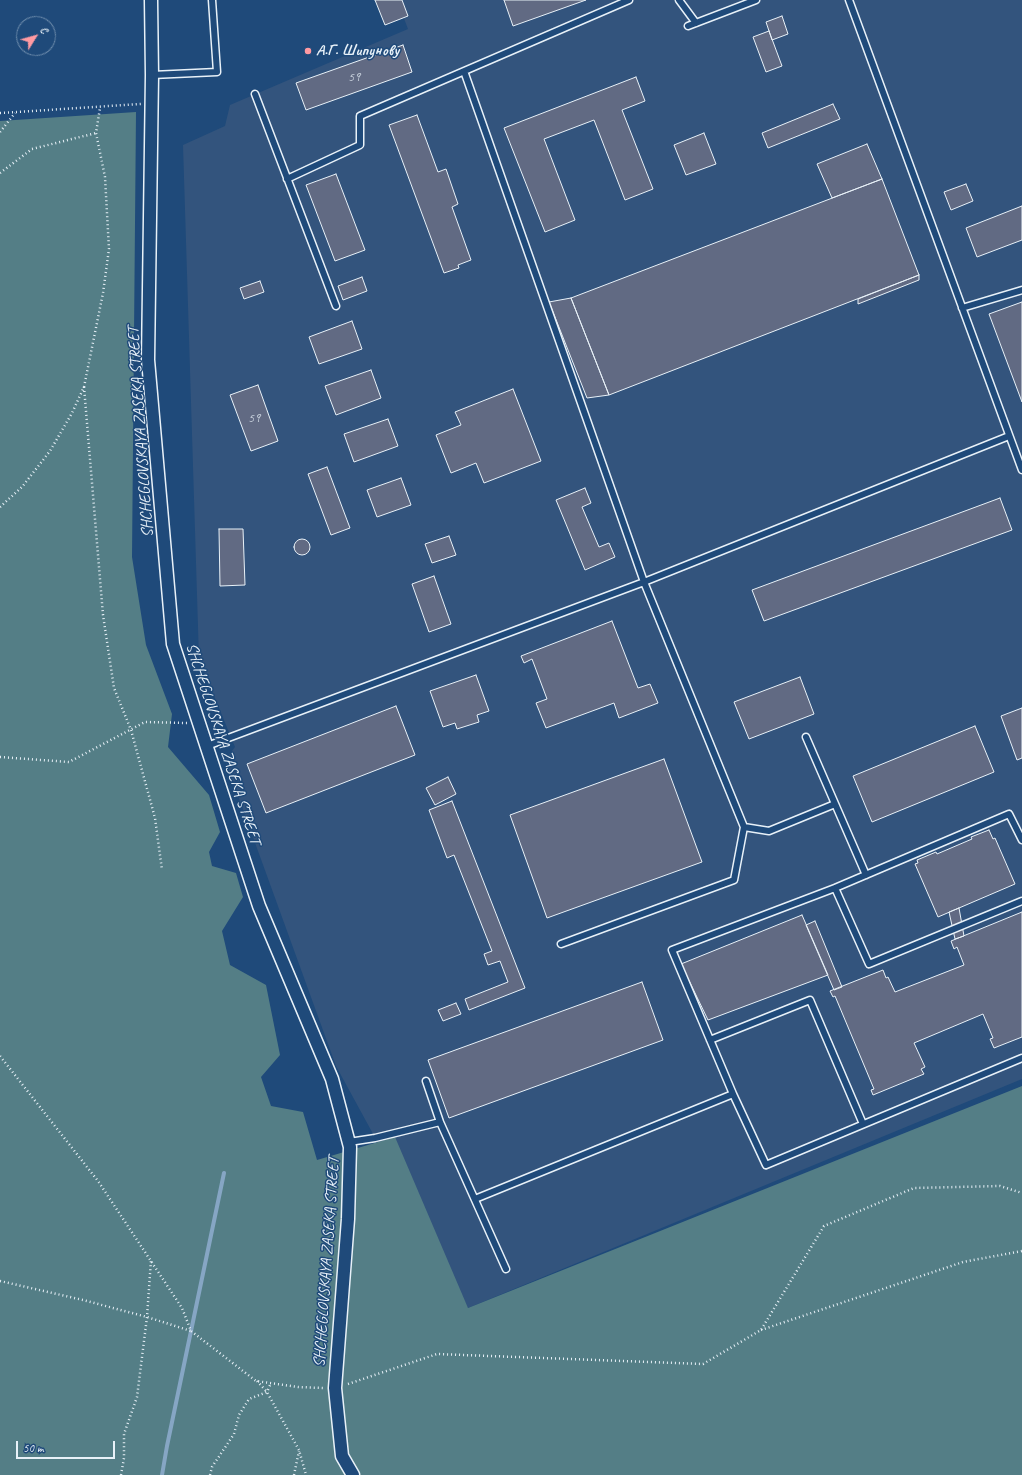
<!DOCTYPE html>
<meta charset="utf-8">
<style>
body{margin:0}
#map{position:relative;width:1022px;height:1475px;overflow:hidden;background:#1f4a7a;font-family:Caveat,sans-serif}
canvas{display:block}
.north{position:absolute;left:16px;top:16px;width:40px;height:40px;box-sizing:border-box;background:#1f4a7a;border:1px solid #6f8dac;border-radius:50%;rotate:53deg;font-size:11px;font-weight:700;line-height:16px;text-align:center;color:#e8f1f8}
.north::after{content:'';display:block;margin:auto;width:14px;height:18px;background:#ff9aa2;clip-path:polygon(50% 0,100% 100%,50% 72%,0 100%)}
.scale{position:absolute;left:16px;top:1441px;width:99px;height:18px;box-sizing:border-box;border:2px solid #e8f1f8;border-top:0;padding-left:5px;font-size:12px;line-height:14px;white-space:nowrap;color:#e8f1f8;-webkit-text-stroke:3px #1f4a7a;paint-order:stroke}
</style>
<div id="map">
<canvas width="1022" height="1475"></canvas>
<div class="north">С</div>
<div class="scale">50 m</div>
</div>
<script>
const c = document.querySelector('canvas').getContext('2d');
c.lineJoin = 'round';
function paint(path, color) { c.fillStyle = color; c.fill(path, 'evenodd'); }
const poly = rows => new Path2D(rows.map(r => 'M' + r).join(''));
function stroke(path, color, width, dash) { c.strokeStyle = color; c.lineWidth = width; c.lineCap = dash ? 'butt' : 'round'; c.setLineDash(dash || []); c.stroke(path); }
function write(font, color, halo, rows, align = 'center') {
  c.font = font + ' Caveat,sans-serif'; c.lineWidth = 3; c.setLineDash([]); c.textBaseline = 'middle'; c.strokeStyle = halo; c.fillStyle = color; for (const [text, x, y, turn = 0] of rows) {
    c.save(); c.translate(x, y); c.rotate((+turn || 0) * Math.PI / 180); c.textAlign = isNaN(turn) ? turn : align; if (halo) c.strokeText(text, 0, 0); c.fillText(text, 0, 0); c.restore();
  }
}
const built = poly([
 [397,0,1022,0,1022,1079,468,1308,336,1066,225,760,235,747,199,659,183,145,225,126,230,105,408,29]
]);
const green = poly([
 [136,112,132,557,146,645,172,714,168,747,209,795,220,832,209,852,212,866,236,873,243,897,222,931,230,965,266,985,280,1055,261,1077,271,1106,303,1112,317,1160,395,1137,468,1308,1022,1086,1022,1475,0,1475,0,121]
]);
const stream = poly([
 [162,1475,167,1446,224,1173]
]);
const building = poly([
 [375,0,402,0,408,16,385,25,375,0],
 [504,0,586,0,513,26,504,0],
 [782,16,788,34,772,40,766,22,782,16],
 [769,31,782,66,766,72,753,37,769,31],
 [403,45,412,72,306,110,296,83,403,45],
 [636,77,645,101,622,110,653,189,625,200,594,120,544,139,575,220,545,232,504,128,636,77],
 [833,104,840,119,768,148,762,133,833,104],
 [417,115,438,172,446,169,458,204,452,207,471,260,458,265,459,268,444,273,389,125,417,115],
 [704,133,716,164,686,175,674,145,704,133],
 [867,144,882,179,832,198,817,164,867,144],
 [336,174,365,250,335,261,306,185,336,174],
 [882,179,919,275,609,395,571,298,882,179],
 [966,184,973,201,951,210,944,192,966,184],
 [1022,206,1022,240,977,257,966,228,1022,206],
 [919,275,919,280,858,304,858,299,919,275],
 [362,277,367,291,343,300,338,286,362,277],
 [260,281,264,292,244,299,240,288,260,281],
 [571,298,609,395,587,398,549,302,571,298],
 [1022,302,1022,402,989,314,1022,302],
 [352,321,362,349,319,364,309,337,352,321],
 [371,370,381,398,336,415,325,386,371,370],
 [258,385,278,441,251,451,230,395,258,385],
 [513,389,541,461,484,483,476,463,451,473,436,435,461,425,455,412,513,389],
 [388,419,398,446,354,462,344,434,388,419],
 [327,467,350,528,331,535,308,474,327,467],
 [401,478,411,505,377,517,367,490,401,478],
 [585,488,591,503,582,507,599,547,609,543,615,557,585,570,556,500,585,488],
 [1000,498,1012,530,764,621,752,590,1000,498],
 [219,529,243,529,245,585,220,586,219,529],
 [449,536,456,555,432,563,425,544,449,536],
 '294 547a8 8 0 1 1 16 0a8 8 0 1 1-16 0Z',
 [434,576,451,624,429,632,412,584,434,576],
 [612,621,638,688,650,684,658,703,619,718,614,703,546,728,536,703,547,699,532,659,524,663,521,656,612,621],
 [476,675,489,711,477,715,479,722,457,729,455,723,443,727,430,691,476,675],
 [800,677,814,714,749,739,734,702,800,677],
 [396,706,415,755,266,813,247,764,396,706],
 [1022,708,1022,758,1017,760,1001,716,1022,708],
 [975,726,994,772,872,822,853,776,975,726],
 [664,759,702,862,547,918,510,815,664,759],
 [448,777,456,794,435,805,426,788,448,777],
 [452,801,525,988,469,1010,465,999,508,982,500,961,488,965,484,954,492,951,454,855,447,858,429,810,452,801],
 [989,830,993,839,995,838,1015,884,938,917,915,864,918,863,917,860,936,852,937,854,972,839,971,837,989,830],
 [959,908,964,936,955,939,949,912,959,908],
 [1022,912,1022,1037,994,1048,990,1039,993,1038,983,1014,914,1043,925,1067,921,1069,924,1074,873,1095,871,1090,874,1089,835,996,833,997,830,991,883,970,886,978,888,977,895,992,964,965,957,947,954,949,951,941,1022,912],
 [802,915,828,975,708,1020,681,964,802,915],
 [815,921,842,987,834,990,806,925,815,921],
 [642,982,663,1040,449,1118,428,1060,642,982],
 [456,1003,461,1014,443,1021,438,1010,456,1003]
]);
const path = poly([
 [0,113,141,104],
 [0,132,15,113],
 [0,173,32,149,96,133],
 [84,387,103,615,114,688,131,730,155,818,162,870],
 [0,507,22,487,50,451,72,413,84,387,103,293,109,249,105,177,96,133,100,108],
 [0,757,69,762,145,722,187,723],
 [0,1056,98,1181,182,1308,191,1331,256,1381,298,1387,323,1388],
 [0,1281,83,1300,147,1317,191,1331],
 [761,1330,963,1262,1022,1251],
 [257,1381,267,1392,299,1450,306,1475],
 [348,1384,437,1354,703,1364,761,1330,824,1226,914,1188,1000,1186,1022,1193],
 [121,1475,124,1458,124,1434,137,1397,147,1317,151,1260],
 [210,1475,212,1467,234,1434,239,1415,249,1399,267,1392,271,1383],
 [294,1475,299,1451]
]);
const service = poly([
 [679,0,696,23],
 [849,0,1022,470],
 [688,26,756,0],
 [464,71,644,582,744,827,734,880,561,944],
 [152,75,217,72,212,0],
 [255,94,336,306],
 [287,179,360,145,360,116,629,0],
 [962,308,1022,290],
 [806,737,866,875],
 [207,746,644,582,1009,436],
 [744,827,769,831,835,804],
 [835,888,869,964,1022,901],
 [710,1040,810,1000,863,1124],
 [426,1081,440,1122,506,1269],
 [733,1094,672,950,835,888,1009,814,1022,840],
 [349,1142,375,1138,440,1122],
 [475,1199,733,1094,766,1165,1022,1058]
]);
const minor = poly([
 [151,0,152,75,148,360,173,644,259,906,332,1079,350,1147,348,1219,335,1388,342,1456,353,1475]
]);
const markers = [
 [308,51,4,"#ff9aa2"]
];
const numberNames = [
 ["59",354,77],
 ["59",254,418]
];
const poiNames = [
 ["А.Г. Шипунову",316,51]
];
const streetNames = [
 ["SHCHEGLOVSKAYA ZASEKA STREET",141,432,-94],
 ["SHCHEGLOVSKAYA ZASEKA STREET",223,744,72],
 ["SHCHEGLOVSKAYA ZASEKA STREET",327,1262,-86]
];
paint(built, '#33547d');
paint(green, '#547e86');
stroke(stream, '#86a6c4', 4);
paint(building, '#616a83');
stroke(building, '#e8f1f8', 1);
stroke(service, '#e8f1f8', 9);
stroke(minor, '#e8f1f8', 15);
stroke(path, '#e8f1f8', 2.5, [1, 3]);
stroke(service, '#1f4a7a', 6);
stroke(minor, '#1f4a7a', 12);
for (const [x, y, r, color] of markers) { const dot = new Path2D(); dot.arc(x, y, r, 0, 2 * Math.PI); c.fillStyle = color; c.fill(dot); stroke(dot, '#1f4a7a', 1.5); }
write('14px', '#c6cfdb', null, numberNames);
write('bold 16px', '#e8f1f8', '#1f4a7a', poiNames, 'left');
write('16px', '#e8f1f8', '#1f4a7a', streetNames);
</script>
